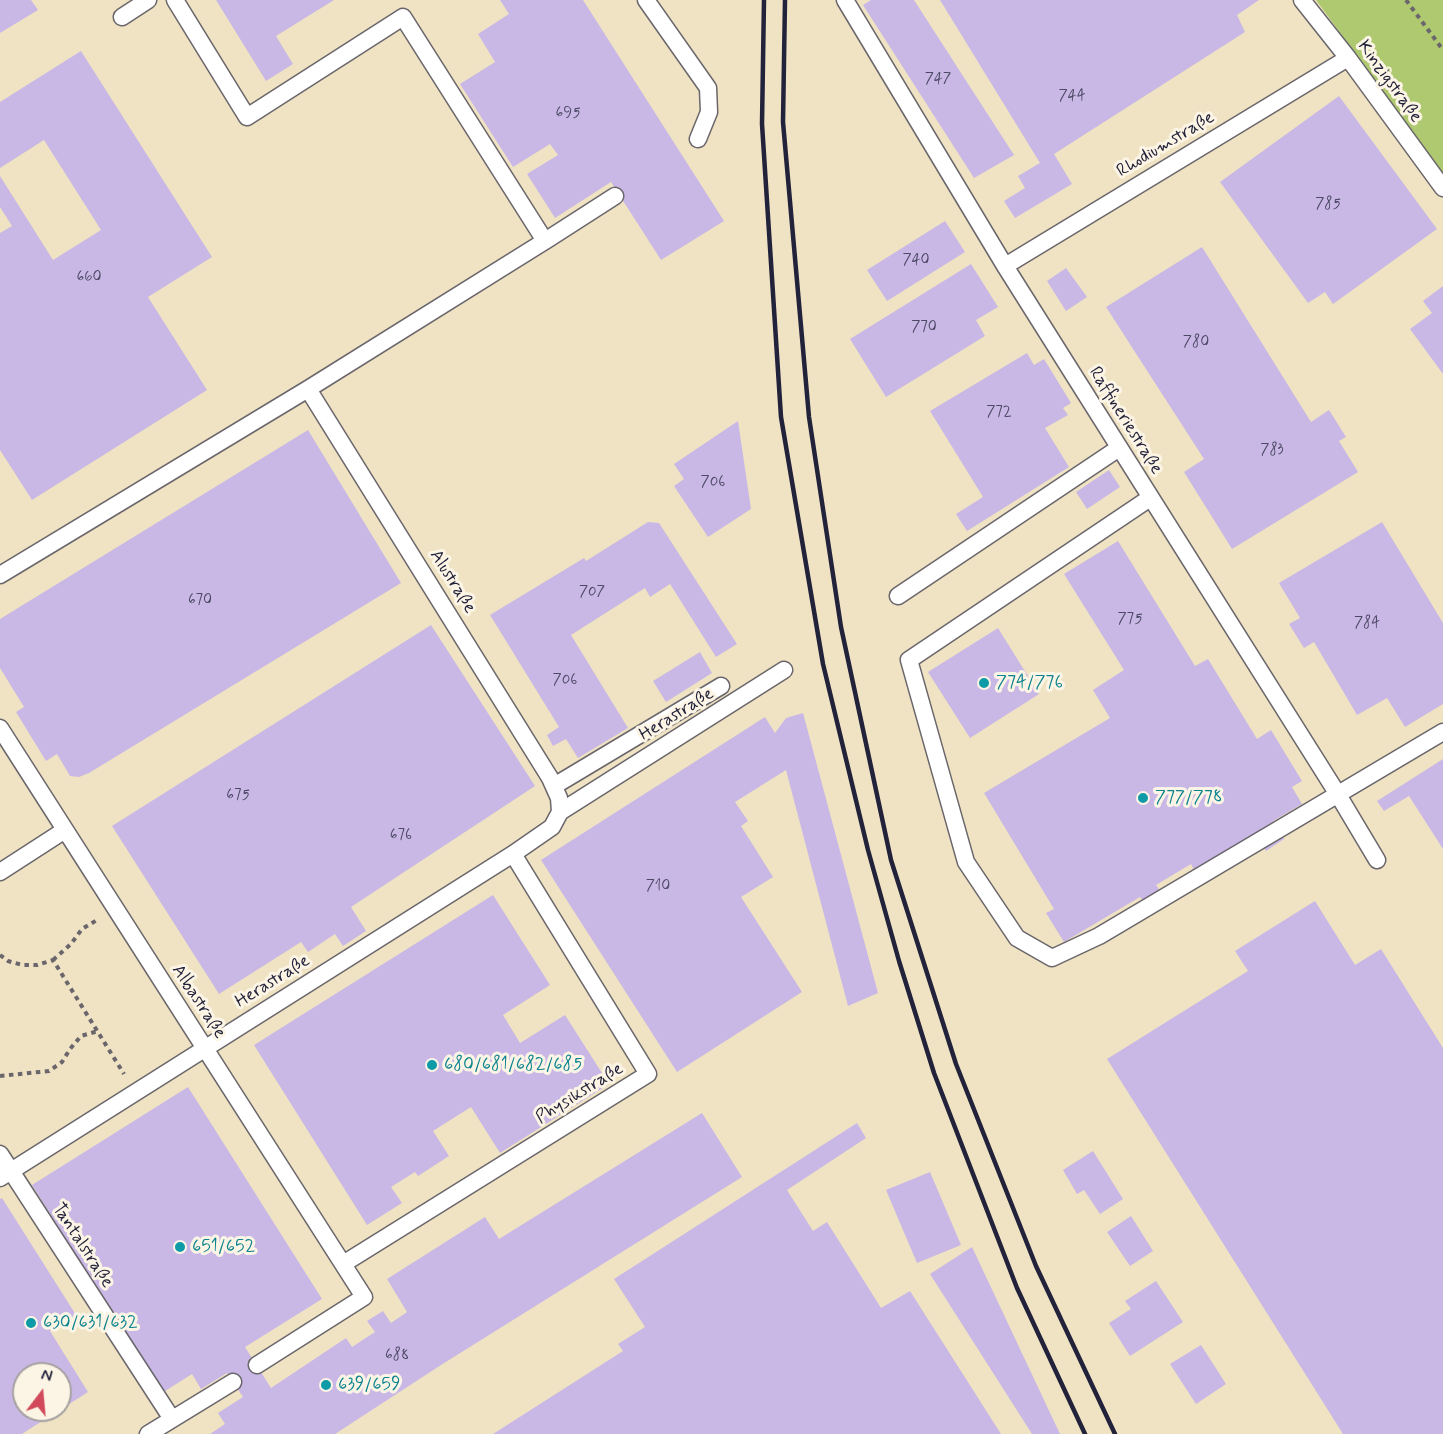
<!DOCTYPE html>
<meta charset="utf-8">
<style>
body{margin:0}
#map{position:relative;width:1443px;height:1434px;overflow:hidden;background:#efe3c3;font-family:Mynerve,sans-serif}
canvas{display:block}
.north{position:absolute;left:12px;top:1362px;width:60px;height:60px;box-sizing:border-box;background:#fcf5e5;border:2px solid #a5a1a1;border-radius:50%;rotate:16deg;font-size:16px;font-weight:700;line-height:24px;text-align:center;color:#22223b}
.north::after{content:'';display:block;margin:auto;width:21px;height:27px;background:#d1495b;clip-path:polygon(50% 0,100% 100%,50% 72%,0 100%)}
</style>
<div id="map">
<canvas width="1443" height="1434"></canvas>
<div class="north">N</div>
</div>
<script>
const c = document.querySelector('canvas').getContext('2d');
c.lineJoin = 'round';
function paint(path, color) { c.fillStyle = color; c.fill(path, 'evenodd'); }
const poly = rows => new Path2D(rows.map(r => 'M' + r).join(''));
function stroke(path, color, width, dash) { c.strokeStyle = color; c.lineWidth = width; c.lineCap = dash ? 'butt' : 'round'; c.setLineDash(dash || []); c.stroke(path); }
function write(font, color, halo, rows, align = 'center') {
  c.font = font + ' Mynerve,sans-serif'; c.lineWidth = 6; c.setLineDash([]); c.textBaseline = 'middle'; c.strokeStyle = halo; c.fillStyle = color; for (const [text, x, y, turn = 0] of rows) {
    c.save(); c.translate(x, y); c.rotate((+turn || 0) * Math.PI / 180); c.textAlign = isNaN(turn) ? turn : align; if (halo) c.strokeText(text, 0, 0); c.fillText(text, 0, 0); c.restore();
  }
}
const green = poly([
 [1316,0,1443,0,1443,173]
]);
const building = poly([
 [0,0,31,0,38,10,0,33],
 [216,0,334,0,276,36,293,64,266,81],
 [500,0,583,0,724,221,661,260,611,182,555,218,527,174,558,155,550,144,513,167,460,84,495,62,478,34,509,14],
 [871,0,914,0,1014,155,974,178,863,5],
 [940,0,1259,0,1237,15,1245,32,1054,154,1072,184,1015,218,1004,201,1025,188,1018,176,1040,163],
 [81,51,212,257,148,297,207,390,32,500,0,450,0,233,12,226,0,207,0,176,53,260,101,230,44,140,0,168,0,102],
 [1339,96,1437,229,1333,304,1325,292,1308,303,1220,182],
 [945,221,965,252,887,301,867,270],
 [1202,247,1311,422,1329,410,1346,437,1339,441,1358,472,1232,549,1184,472,1204,459,1106,307],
 [971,264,998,307,976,320,985,336,886,397,850,339],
 [1066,268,1087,297,1066,311,1047,281],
 [1443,286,1443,374,1410,329,1432,313,1423,301],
 [1027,353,1034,365,1044,359,1071,403,1063,408,1068,415,1045,428,1069,467,967,531,956,514,983,497,930,411],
 [738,421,751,509,708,537,674,486,684,479,674,464],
 [308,430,401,583,89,773,79,777,70,776,57,754,46,761,16,712,24,707,0,668,0,619],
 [1109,470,1120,487,1087,509,1076,492],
 [648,522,659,523,737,644,716,657,670,584,650,597,645,588,571,635,628,728,578,758,566,739,553,746,547,735,559,727,490,615,584,558,586,561],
 [1382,522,1443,623,1443,704,1405,727,1387,698,1357,715,1314,642,1304,648,1289,624,1300,618,1279,583],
 [1118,541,1195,666,1208,659,1257,739,1271,730,1302,781,1292,787,1302,804,1273,821,1284,839,1266,851,1255,833,1194,870,1191,864,1156,885,1161,892,1144,902,1140,897,1064,942,1046,913,1054,909,984,793,1110,718,1093,690,1124,670,1064,574],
 [431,625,535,786,351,907,366,931,343,946,335,934,308,952,301,942,219,994,112,826],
 [998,628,1039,694,970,738,928,672],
 [700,652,712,673,666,702,653,681],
 [803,713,878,993,848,1006,786,770,735,802,748,821,741,826,773,877,741,897,802,992,677,1072,541,860,765,717,775,733,786,718],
 [1443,759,1443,849,1409,796,1384,811,1377,801],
 [493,895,550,985,503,1015,520,1043,565,1015,609,1084,500,1153,471,1107,433,1131,449,1156,418,1176,415,1172,391,1187,402,1203,367,1225,254,1045],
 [1315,901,1355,965,1381,949,1443,1048,1443,1434,1343,1434,1107,1059,1248,971,1235,951],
 [188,1087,322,1299,245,1347,271,1388,346,1338,352,1347,375,1332,367,1321,383,1311,391,1323,407,1312,387,1279,485,1217,499,1239,702,1113,742,1177,441,1365,335,1434,210,1434,225,1424,218,1413,243,1397,227,1373,201,1389,192,1374,162,1393,32,1185],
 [857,1123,866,1138,787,1190,813,1231,827,1222,881,1308,910,1291,1001,1434,493,1434,623,1351,618,1344,645,1327,614,1279],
 [1093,1151,1123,1199,1100,1214,1084,1190,1077,1194,1063,1170],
 [930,1172,961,1245,917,1263,886,1190],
 [2,1198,76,1315,50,1331,88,1392,60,1410,60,1374,24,1374,24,1410,59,1410,22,1434,0,1434,0,1199],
 [1131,1216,1153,1251,1130,1266,1107,1232],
 [972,1247,1060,1434,1032,1434,930,1274],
 [1156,1281,1183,1322,1130,1356,1109,1323,1131,1309,1125,1301],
 [1201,1345,1226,1384,1196,1404,1170,1364]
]);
const path = poly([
 [1406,0,1443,50],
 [0,955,8,961,22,965,37,965,53,960,124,1074],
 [53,960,71,944,82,929,97,920],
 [0,1076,49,1071,62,1062,70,1049,81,1036,98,1031]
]);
const service = poly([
 [646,0,708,88,709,112,698,139],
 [845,0,1005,266,1337,793,1377,860],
 [1302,0,1348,58,1443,188],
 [122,17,148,0],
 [545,241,615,196],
 [1005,266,1348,58],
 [1150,498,909,660,966,862,1017,938,1052,958,1099,936,1443,732],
 [0,575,308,389,545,241,403,17,247,117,175,0],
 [898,596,1119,448],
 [0,728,364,1297,257,1365],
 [554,786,721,686],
 [560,812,784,670],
 [0,872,65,830],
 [0,1154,172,1419],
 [0,1178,513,854,552,827,560,812,559,798,550,778,308,389],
 [343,1264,648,1074,513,854],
 [148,1434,233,1382]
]);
const rail = poly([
 [764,0,762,124,781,417,823,664,868,850,899,961,934,1073,1017,1288,1085,1434],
 [785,0,783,122,809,417,841,627,891,860,956,1064,1036,1266,1115,1434]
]);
const markers = [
 [984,683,6,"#0f9aa8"],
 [1143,798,6,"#0f9aa8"],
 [432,1065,6,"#0f9aa8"],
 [180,1247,6,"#0f9aa8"],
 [31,1323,6,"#0f9aa8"],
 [326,1385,6,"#0f9aa8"]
];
const numberNames = [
 ["747",938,80],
 ["744",1072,97],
 ["695",568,114],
 ["785",1328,205],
 ["740",916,261],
 ["660",89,278],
 ["770",924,328],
 ["780",1196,343],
 ["772",999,413],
 ["783",1272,451],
 ["706",713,483],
 ["707",592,593],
 ["670",200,601],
 ["775",1130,620],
 ["784",1367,624],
 ["706",565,681],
 ["675",238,796],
 ["676",401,836],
 ["710",658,887],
 ["688",397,1356]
];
const streetNames = [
 ["Kinzigstraße",1389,82,54],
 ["Rhodiumstraße",1166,145,-31],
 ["Raffineriestraße",1125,421,58],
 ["Alustraße",452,582,58],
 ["Herastraße",677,715,-32],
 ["Herastraße",273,982,-32],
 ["Albastraße",198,1002,57],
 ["Physikstraße",580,1094,-32],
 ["Tantalstraße",82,1246,57]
];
const cultureNames = [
 ["774/776",996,683],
 ["777/778",1155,798],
 ["680/681/682/685",444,1065],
 ["651/652",192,1247],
 ["630/631/632",43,1323],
 ["639/659",338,1385]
];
paint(green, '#aec96f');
paint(building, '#c9b8e5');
stroke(service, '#6a666b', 19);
stroke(path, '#6a666b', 4, [4.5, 4.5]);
stroke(service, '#fff', 16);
stroke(rail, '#22223b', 4.5);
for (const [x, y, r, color] of markers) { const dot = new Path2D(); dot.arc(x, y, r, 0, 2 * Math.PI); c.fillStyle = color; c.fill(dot); stroke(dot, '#fcf5e5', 2); }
write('15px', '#4c4866', null, numberNames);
write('18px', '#22223b', '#fcf5e5', streetNames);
write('18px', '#0d838f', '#fcf5e5', cultureNames, 'left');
</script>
